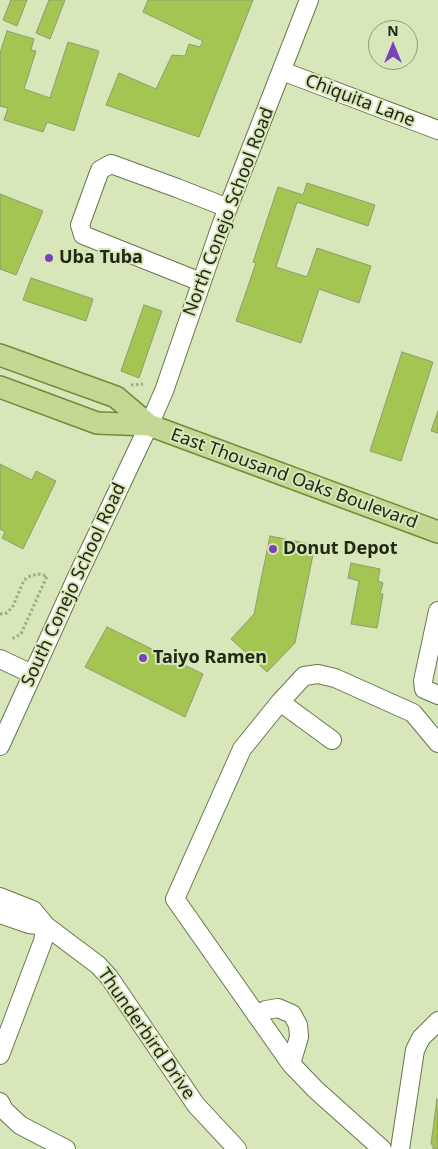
<!DOCTYPE html>
<style>
body{margin:0}
#map{position:relative;width:438px;height:1149px;overflow:hidden;background:#d7e7b9;font-family:"Noto Sans",sans-serif}
canvas{display:block}
.north{position:absolute;left:368px;top:20px;width:50px;height:50px;box-sizing:border-box;background:#d7e7b9;border:1px solid #8f9b78;border-radius:50%;rotate:0deg;font-size:14px;font-weight:700;line-height:20px;text-align:center;color:#222816}
.north::after{content:'';display:block;margin:auto;width:18px;height:22px;background:#7c42b8;clip-path:polygon(50% 0,100% 100%,50% 72%,0 100%)}
</style>
<div id="map">
<canvas width="438" height="1149"></canvas>
<div class="north">N</div>
</div>
<script>
const c = document.querySelector('canvas').getContext('2d');
c.lineJoin = 'round';
function paint(path, color) { c.fillStyle = color; c.fill(path, 'evenodd'); }
const poly = rows => new Path2D(rows.map(r => 'M' + r).join(''));
function stroke(path, color, width, dash) { c.strokeStyle = color; c.lineWidth = width; c.lineCap = dash ? 'butt' : 'round'; c.setLineDash(dash || []); c.stroke(path); }
function write(font, color, halo, rows, align = 'center') {
  c.font = font + ' "Noto Sans",sans-serif'; c.lineWidth = 4; c.setLineDash([]); c.textBaseline = 'middle'; c.strokeStyle = halo; c.fillStyle = color; for (const [text, x, y, turn = 0] of rows) {
    c.save(); c.translate(x, y); c.rotate((+turn || 0) * Math.PI / 180); c.textAlign = isNaN(turn) ? turn : align; if (halo) c.strokeText(text, 0, 0); c.fillText(text, 0, 0); c.restore();
  }
}
const building = poly([
 [11,0,27,0,17,26,3,20,11,0],
 [49,0,65,0,50,39,36,33,49,0],
 [148,0,253,0,199,137,106,105,119,73,156,89,172,55,185,56,189,44,200,47,203,41,143,12,148,0],
 [7,31,34,39,31,50,36,51,24,89,50,98,68,42,99,51,74,131,47,122,43,132,4,120,8,108,0,106,0,53,7,31],
 [307,183,375,205,368,226,297,202,276,267,307,277,317,248,371,266,359,303,319,289,301,343,236,321,256,263,253,262,278,187,303,195,307,183],
 [0,194,43,211,16,275,0,269,0,194],
 [31,278,93,299,86,321,23,300,31,278],
 [144,305,162,311,139,378,121,371,144,305],
 [402,352,433,362,401,461,370,451,402,352],
 [438,411,438,433,431,431,438,411],
 [0,464,32,480,36,471,56,481,23,549,2,538,5,532,0,529,0,464],
 [270,536,315,545,295,643,267,672,231,639,254,614,270,536],
 [351,563,380,569,378,581,383,583,380,594,383,594,377,628,351,624,359,581,348,578,351,563],
 [107,627,203,674,185,717,85,667,107,627],
 [437,1099,438,1149,433,1149,433,1145,431,1144,437,1099]
]);
const path = poly([
 [131,385,143,384],
 [0,614,7,613,13,606,24,580,30,576,38,574,47,576,21,634,12,639]
]);
const minor = poly([
 [282,71,438,130],
 [201,282,83,235,80,225,100,170,111,164,177,188,228,208],
 [438,611,423,681,424,689,438,695],
 [0,659,32,674],
 [280,702,332,740],
 [0,746,76,579,149,425,164,391,222,223,309,0],
 [0,897,33,910,46,926,98,965,109,977,196,1105,237,1149],
 [0,914,29,924,46,926],
 [256,1015,266,1010,278,1008,292,1014,298,1025,299,1037,291,1064],
 [0,1055,43,941,46,926],
 [0,1102,4,1110,20,1125,66,1149],
 [382,1149,316,1090,291,1064,175,899,242,749,280,702,304,676,318,674,335,678,413,713,438,743],
 [400,1149,415,1050,421,1038,438,1021]
]);
const major = poly([
 [0,355,116,397,149,425,438,532],
 [0,387,97,423,149,425]
]);
const markers = [
 [49,258,5,"#7c42b8"],
 [273,549,5,"#7c42b8"],
 [143,658,5,"#7c42b8"]
];
const streetNames = [
 ["Chiquita Lane",360,101,21],
 ["North Conejo School Road",229,212,-69],
 ["East Thousand Oaks Boulevard",294,479,20],
 ["South Conejo School Road",74,585,-65],
 ["Thunderbird Drive",146,1034,55]
];
const poiNames = [
 ["Uba Tuba",59,258],
 ["Donut Depot",283,549],
 ["Taiyo Ramen",153,658]
];
paint(building, '#a5c553');
stroke(building, '#8d9c70', 1);
stroke(minor, '#68764c', 20);
stroke(major, '#728938', 24);
stroke(path, '#9eab86', 3, [2.5, 2.5]);
stroke(minor, '#fff', 18);
stroke(major, '#c4d793', 21);
for (const [x, y, r, color] of markers) { const dot = new Path2D(); dot.arc(x, y, r, 0, 2 * Math.PI); c.fillStyle = color; c.fill(dot); stroke(dot, '#d7e7b9', 2); }
write('18px', '#222816', '#d7e7b9', streetNames);
write('bold 18px', '#222816', '#d7e7b9', poiNames, 'left');
</script>
